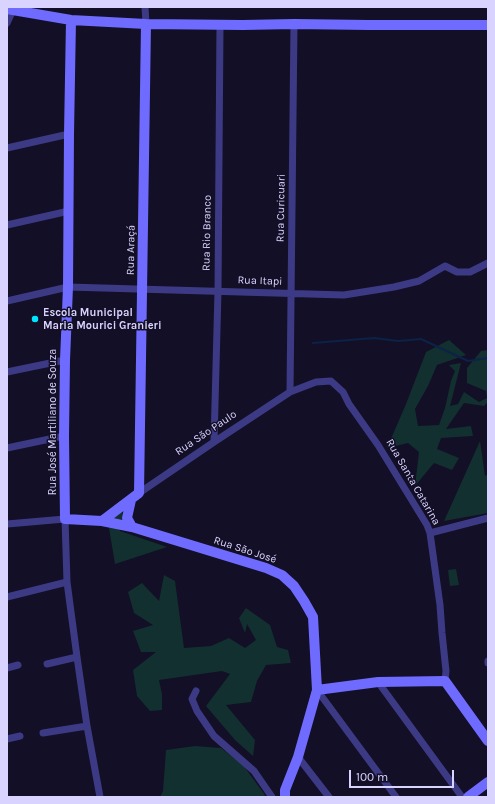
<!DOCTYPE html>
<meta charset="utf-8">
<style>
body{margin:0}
#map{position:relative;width:495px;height:804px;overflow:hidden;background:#130f26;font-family:Karla,sans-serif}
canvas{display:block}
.frame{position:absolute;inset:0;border:8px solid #d9d4ff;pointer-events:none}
.scale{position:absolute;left:349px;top:770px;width:105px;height:18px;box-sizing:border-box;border:2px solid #d9d4ff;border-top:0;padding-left:5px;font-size:12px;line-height:14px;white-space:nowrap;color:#d9d4ff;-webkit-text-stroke:3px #130f26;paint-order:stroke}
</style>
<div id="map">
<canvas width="495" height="804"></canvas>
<div class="frame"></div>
<div class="scale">100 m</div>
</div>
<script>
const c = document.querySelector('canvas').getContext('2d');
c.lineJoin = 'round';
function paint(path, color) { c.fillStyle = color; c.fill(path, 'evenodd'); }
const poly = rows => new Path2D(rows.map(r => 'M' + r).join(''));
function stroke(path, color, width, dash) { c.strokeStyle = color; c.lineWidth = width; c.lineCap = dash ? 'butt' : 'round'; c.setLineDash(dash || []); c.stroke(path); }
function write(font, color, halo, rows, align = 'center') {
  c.font = font + ' Karla,sans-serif'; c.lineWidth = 3; c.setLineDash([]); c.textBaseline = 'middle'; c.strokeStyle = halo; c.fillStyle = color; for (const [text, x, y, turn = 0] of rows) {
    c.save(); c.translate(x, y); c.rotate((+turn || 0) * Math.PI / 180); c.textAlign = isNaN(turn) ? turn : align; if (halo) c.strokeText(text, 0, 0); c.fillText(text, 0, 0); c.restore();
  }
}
const green = poly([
 [449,340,466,355,437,365,428,386,415,409,418,426,439,425,445,408,451,381,455,371,449,365,461,363,450,406,458,404,464,392,479,402,487,398,486,391,467,383,467,368,481,351,488,350,488,402,484,406,464,403,446,429,471,426,473,436,441,438,437,449,459,458,452,470,434,463,415,486,419,452,408,443,387,448,406,404,426,352],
 [480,441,485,476,488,474,488,513,444,521],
 [122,510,123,519,115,519,120,531,167,547,115,564,109,528,113,517],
 [456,569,459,585,450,586,448,570],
 [164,575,175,581,184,648,211,646,229,638,245,648,256,640,247,624,245,633,239,618,246,608,270,625,277,647,288,650,291,663,266,665,257,681,251,702,226,705,255,740,253,756,235,740,206,706,230,674,222,671,159,680,162,694,162,710,150,711,137,696,133,670,156,652,141,652,133,631,153,625,134,613,128,592,142,583,159,601],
 [195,746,221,748,243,765,265,795,264,797,160,797,163,791,166,750]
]);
const stream = poly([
 [313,343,374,338,398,341,421,339,468,361,488,358]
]);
const street = poly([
 [145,7,146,24],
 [7,23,13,10],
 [7,148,69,134],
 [7,225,69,211],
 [7,301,68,287,344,295,394,287,419,281,445,266,457,272,470,272,488,263],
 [7,372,65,360],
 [290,392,294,24],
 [214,442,218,291,220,25],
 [7,448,64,436],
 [139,493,214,442,290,392,316,382,331,381,343,392,349,404,378,445,427,525,430,533,440,605,442,633,446,671,445,681],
 [7,524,65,519,67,582,77,657,87,726,100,797],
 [430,533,488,518],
 [7,597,67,582],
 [488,661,488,663],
 [47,664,77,657],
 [7,668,18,665],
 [378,682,462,797],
 [317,690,396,797],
 [196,691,192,699,197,711,214,736,254,771,272,797],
 [43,733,87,726],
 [7,739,20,736],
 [298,757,329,797]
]);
const secondary = poly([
 [7,9,71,20,146,24,243,25,294,24,369,25,488,25],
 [71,20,69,134,68,287,65,360,64,436,65,519,102,521,132,527,266,568,282,575,294,586,304,601,313,617,317,690],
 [131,500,127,518,132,527],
 [102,521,139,493,146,24],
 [285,797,285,790,298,757,317,690,378,682,445,681,488,741],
 [468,797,488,782]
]);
const markers = [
 [35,319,4,"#00e5ff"]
];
const streetNames = [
 ["Rua Curicuari",281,208,-89],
 ["Rua Rio Branco",207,233,-89],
 ["Rua Araçá",131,250,-89],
 ["Rua Itapi",260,281,2],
 ["Rua José Martiliano de Souza",53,422,-90],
 ["Rua São Paulo",206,433,-34],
 ["Rua Santa Catarina",413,482,60],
 ["Rua São José",245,550,18]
];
const poiNames = [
 ["Escola Municipal",43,313],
 ["Maria Mourici Granieri",43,326]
];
paint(green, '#12302f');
stroke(stream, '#0c2248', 2);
stroke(street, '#3d3a85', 7);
stroke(secondary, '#6f6bff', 10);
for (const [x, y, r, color] of markers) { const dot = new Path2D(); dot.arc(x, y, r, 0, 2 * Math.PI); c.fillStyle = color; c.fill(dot); stroke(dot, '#130f26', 1.5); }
write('11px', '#d9d4ff', '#130f26', streetNames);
write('bold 11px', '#d9d4ff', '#130f26', poiNames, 'left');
</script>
